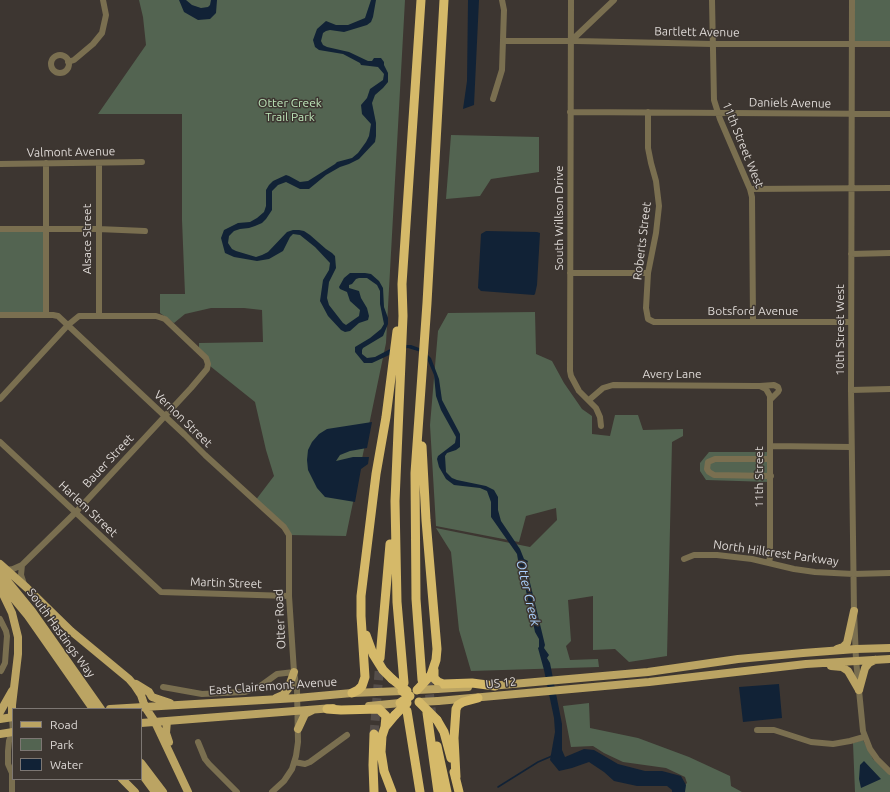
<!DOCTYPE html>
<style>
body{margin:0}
#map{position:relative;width:890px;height:792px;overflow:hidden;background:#3d3631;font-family:Ubuntu,sans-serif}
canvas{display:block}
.legend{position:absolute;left:12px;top:708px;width:130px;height:72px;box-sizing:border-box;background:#3d3631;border:1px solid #7d7773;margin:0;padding:5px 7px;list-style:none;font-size:12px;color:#ded9d6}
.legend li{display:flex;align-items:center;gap:8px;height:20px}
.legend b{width:20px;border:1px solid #7d7773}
</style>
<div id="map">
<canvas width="890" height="792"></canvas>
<ul class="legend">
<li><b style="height:5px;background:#bba463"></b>Road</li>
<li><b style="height:11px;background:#536451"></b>Park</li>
<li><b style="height:11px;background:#112236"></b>Water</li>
</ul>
</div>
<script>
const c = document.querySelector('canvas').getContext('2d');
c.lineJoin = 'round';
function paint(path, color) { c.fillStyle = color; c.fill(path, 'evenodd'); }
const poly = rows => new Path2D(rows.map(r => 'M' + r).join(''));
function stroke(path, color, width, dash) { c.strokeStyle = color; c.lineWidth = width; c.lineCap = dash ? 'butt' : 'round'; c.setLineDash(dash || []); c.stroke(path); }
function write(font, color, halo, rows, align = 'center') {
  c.font = font + ' Ubuntu,sans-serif'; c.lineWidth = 3; c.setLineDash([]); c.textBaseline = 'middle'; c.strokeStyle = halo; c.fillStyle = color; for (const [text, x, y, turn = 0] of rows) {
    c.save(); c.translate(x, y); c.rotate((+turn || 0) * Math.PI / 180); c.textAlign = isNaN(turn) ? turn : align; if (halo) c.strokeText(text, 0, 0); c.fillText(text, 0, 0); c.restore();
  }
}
const green = poly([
 [139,0,405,0,386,343,346,536,289,535,255,501,274,476,266,450,255,402,210,366,199,348,199,343,263,342,262,310,244,308,211,308,185,314,174,323,160,313,160,294,185,294,182,220,182,114,98,114,146,45,143,17],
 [852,0,890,0,890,44,852,44],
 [451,135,539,137,539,172,491,179,480,196,446,199],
 [0,229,46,229,46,315,0,315],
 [535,312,536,354,552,361,564,383,582,409,592,416,592,434,610,436,615,415,638,415,643,430,683,429,683,436,672,442,667,656,629,662,615,649,593,650,593,596,568,600,571,641,566,646,570,660,598,659,599,667,471,671,459,630,451,552,436,528,530,547,557,520,556,508,526,516,519,542,436,526,430,425,438,331,448,313],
 [709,452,770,452,770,482,706,480,700,471,700,463],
 [589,703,590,728,638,738,689,757,730,776,731,786,742,792,677,792,687,783,685,777,666,768,623,762,604,753,593,746,571,747,563,706],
 [863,740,873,759,890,773,890,792,855,792,853,743]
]);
const water = poly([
 [179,0,186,0,192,5,201,8,208,7,210,5,211,0,217,0,216,13,210,19,198,20,184,12],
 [371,0,376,0,373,17,371,22,367,25,344,32,330,30,326,31,323,33,321,41,323,45,327,47,349,52,368,61,372,61,374,58,381,58,384,62,384,65,388,73,388,82,383,88,375,95,372,103,376,123,376,136,375,142,359,159,349,164,340,167,326,175,309,189,300,189,286,182,278,185,272,191,272,210,266,219,262,223,255,226,249,228,240,229,234,231,229,236,228,243,232,249,236,251,256,257,262,255,268,252,287,232,293,230,299,230,304,231,310,235,326,249,332,253,335,256,336,268,329,282,327,298,329,305,343,323,346,325,359,316,360,310,350,301,347,292,340,289,339,287,344,278,350,273,365,273,371,274,379,281,383,288,384,307,388,318,388,324,383,336,363,348,362,350,362,354,367,358,375,357,392,348,405,345,411,345,422,349,431,358,439,379,442,400,460,434,460,447,456,450,447,453,445,456,446,472,452,478,457,480,486,486,494,490,498,497,498,510,501,521,520,549,524,559,528,561,526,566,545,645,544,648,549,655,547,658,550,663,562,724,562,750,565,757,584,749,594,750,618,764,645,771,662,771,681,776,686,785,685,792,672,792,672,790,667,786,637,786,614,781,604,772,589,762,572,768,559,771,550,760,555,732,554,718,544,670,538,648,539,647,539,639,535,632,523,577,519,566,517,554,491,517,491,502,487,491,480,488,454,485,446,479,439,467,437,459,438,456,455,443,456,437,441,410,436,396,434,375,428,361,425,356,421,352,408,348,402,349,372,363,364,363,355,352,355,347,370,338,381,329,384,324,380,304,380,291,377,285,367,278,359,278,356,279,352,284,349,285,349,288,359,291,361,298,367,308,369,316,368,320,359,323,350,331,345,332,341,330,328,316,320,301,323,280,329,270,330,263,315,247,300,235,293,234,290,237,283,251,269,259,257,261,234,257,225,253,221,238,224,230,238,223,250,222,257,218,264,212,266,206,266,190,269,185,273,181,286,175,289,176,300,182,308,181,335,164,337,162,352,158,358,153,366,142,369,136,371,124,362,114,361,105,367,98,370,89,383,80,384,74,378,67,361,65,360,63,343,54,319,50,315,47,313,40,317,29,326,21,336,25,348,25,365,18],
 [468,0,479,0,474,105,463,109,467,81],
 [486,231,537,232,540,233,537,285,535,294,534,295,481,291,478,288,481,234],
 [372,422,367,448,350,451,340,455,336,461,353,457,369,457,368,464,361,469,355,502,325,497,317,488,308,470,307,460,308,450,312,442,319,434,327,429],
 [779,684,782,718,743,722,739,687],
 [864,761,881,779,861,788,859,779,860,765]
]);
const stream = poly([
 [498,787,538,762,552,756]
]);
const highwayTunnel = poly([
 [428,681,432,717],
 [374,734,380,661]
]);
const minor = poly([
 [571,0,570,371,571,376,579,391,596,408,600,417,601,426],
 [712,0,714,100,720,119,750,189,752,197,753,321],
 [852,0,851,390,854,611,856,660,863,731,870,749,877,759,890,772],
 [503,41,577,41,712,44,890,44],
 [571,41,614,0],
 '51 64a9 9 0 1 1 18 0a9 9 0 1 1-18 0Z',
 [68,62,74,60,93,44,102,33,106,15,103,0],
 [493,99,502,70,504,10,502,0],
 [570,112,890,114],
 [648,112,648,148,651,163,656,181,659,206,656,233,648,273,646,308,648,319,654,322,851,322],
 [0,164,142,162],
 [750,189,890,188],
 [0,229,98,229,145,231],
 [851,254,890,253],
 [570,273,648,273],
 [0,315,53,315,58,316,185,435,205,455,284,527,289,535,289,596,294,672,297,690,298,742,296,756,292,769,284,781,272,792],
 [46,315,46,163],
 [99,315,99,163],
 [760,386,774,385,778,387,779,390,778,392,770,400],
 [851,390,890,389],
 [0,399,68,325,79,316,156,316,165,319,206,358,208,364,207,369,191,388,76,512,22,565,13,569,7,570],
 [589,400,603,388,613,385,755,386,760,386,766,389,770,396,770,557,769,563],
 [0,442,161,592,289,596],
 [770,446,851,447],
 [770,459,715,459,708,462,707,469,709,472,714,475,771,476],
 [684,559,694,555,717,555,752,559,794,569,815,572,853,574,890,573],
 [22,565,21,575,24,584],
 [0,619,6,631,7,636,5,663,1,671],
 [163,687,202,694,245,692,259,687,277,674,294,672],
 [12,717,13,733],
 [757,730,774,730,811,742,833,744,850,741,864,737],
 [198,742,205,759,209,764,237,792],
 [294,762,305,764,310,762,347,735],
 [12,792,12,773,8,764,8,751,9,741,12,732]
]);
const major = poly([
 [0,564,27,588,71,631,129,679,135,686,141,695,145,707,155,722,188,792],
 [0,572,32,611,101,709],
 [0,582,28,616,93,709],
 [0,588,12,613,18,637,18,654,12,705,12,717],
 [837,649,843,647,847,643,854,611],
 [831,666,842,667,848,671,859,690],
 [136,684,149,692,152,697,170,703],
 [490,686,648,672,738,659,803,653,856,649,890,648],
 [437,689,468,687],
 [859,690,865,668,869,663,875,660],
 [276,698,283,695,288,689,294,672],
 [438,701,649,682,806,664,890,659],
 [369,706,400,703],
 [110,709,297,698,352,693,402,691],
 [0,712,12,691],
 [0,719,13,717],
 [167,721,166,733,169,742],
 [141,723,333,708],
 [298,729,305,714,313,710],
 [0,734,13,732],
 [141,763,163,792],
 [141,773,155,792],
 [122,779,135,792]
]);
const highway = poly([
 [422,446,426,520,437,649,436,660,431,675],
 [366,635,373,654,383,670,392,679],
 [380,658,390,544],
 [434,670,434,678,438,682,443,684,472,683,495,686],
 [422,680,416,599,415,473,427,303,444,0],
 [404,683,397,602,395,501,403,316,402,284,421,0],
 [352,693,358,690,362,686,365,677,361,616,361,596,376,474,386,417,397,331],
 [327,709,341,710,379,709,386,716,385,727],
 [407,711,420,792],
 [427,713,438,792],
 [437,720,444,732,451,758],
 [374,734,373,765,374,792],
 [437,746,447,792],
 [454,772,459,792],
 [456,777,454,738,456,709,458,705,463,702,478,698],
 [392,792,384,771,381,752,382,736,385,727,395,715]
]);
const majorBridge = poly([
 [417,690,437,689],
 [419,702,438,701]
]);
const highwayBridge = poly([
 [392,679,407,691],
 [417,690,431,675],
 [419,702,437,720],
 [400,703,410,696,402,691],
 [395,715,407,703]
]);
const streetNames = [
 ["Bartlett Avenue",697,32,1],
 ["Daniels Avenue",790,103,1],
 ["11th Street West",743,145,68],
 ["Valmont Avenue",71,152,-1],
 ["South Willson Drive",559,218,-90],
 ["Alsace Street",87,239,-90],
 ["Roberts Street",642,241,-83],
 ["Botsford Avenue",753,311],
 ["10th Street West",840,330,-90],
 ["Avery Lane",672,374],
 ["Vernon Street",183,419,44],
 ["Bauer Street",108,461,-47],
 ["11th Street",759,477,-90],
 ["Harlem Street",88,509,43],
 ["North Hillcrest Parkway",776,553,8],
 ["Martin Street",226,583,2],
 ["Otter Road",280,619,-93],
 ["South Hastings Way",61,633,54],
 ["US 12",501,683,-6],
 ["East Clairemont Avenue",273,686,-4]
];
const parkNames = [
 ["Otter Creek",290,103],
 ["Trail Park",290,117]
];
const waterNames = [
 ["Otter Creek",528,593,77]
];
paint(green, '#536451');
paint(water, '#112236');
stroke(stream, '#112236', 1.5);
stroke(highwayTunnel, '#554e4a', 9, [9, 4.5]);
stroke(minor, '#7a6f50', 6);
stroke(major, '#bba463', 8);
stroke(highway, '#d5b969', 9);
stroke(majorBridge, '#bba463', 8);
stroke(highwayBridge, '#d5b969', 9);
write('12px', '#ded9d6', '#3d3631', streetNames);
write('12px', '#bde6b9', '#3d3631', parkNames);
write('italic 13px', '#a9cffb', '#3d3631', waterNames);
</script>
